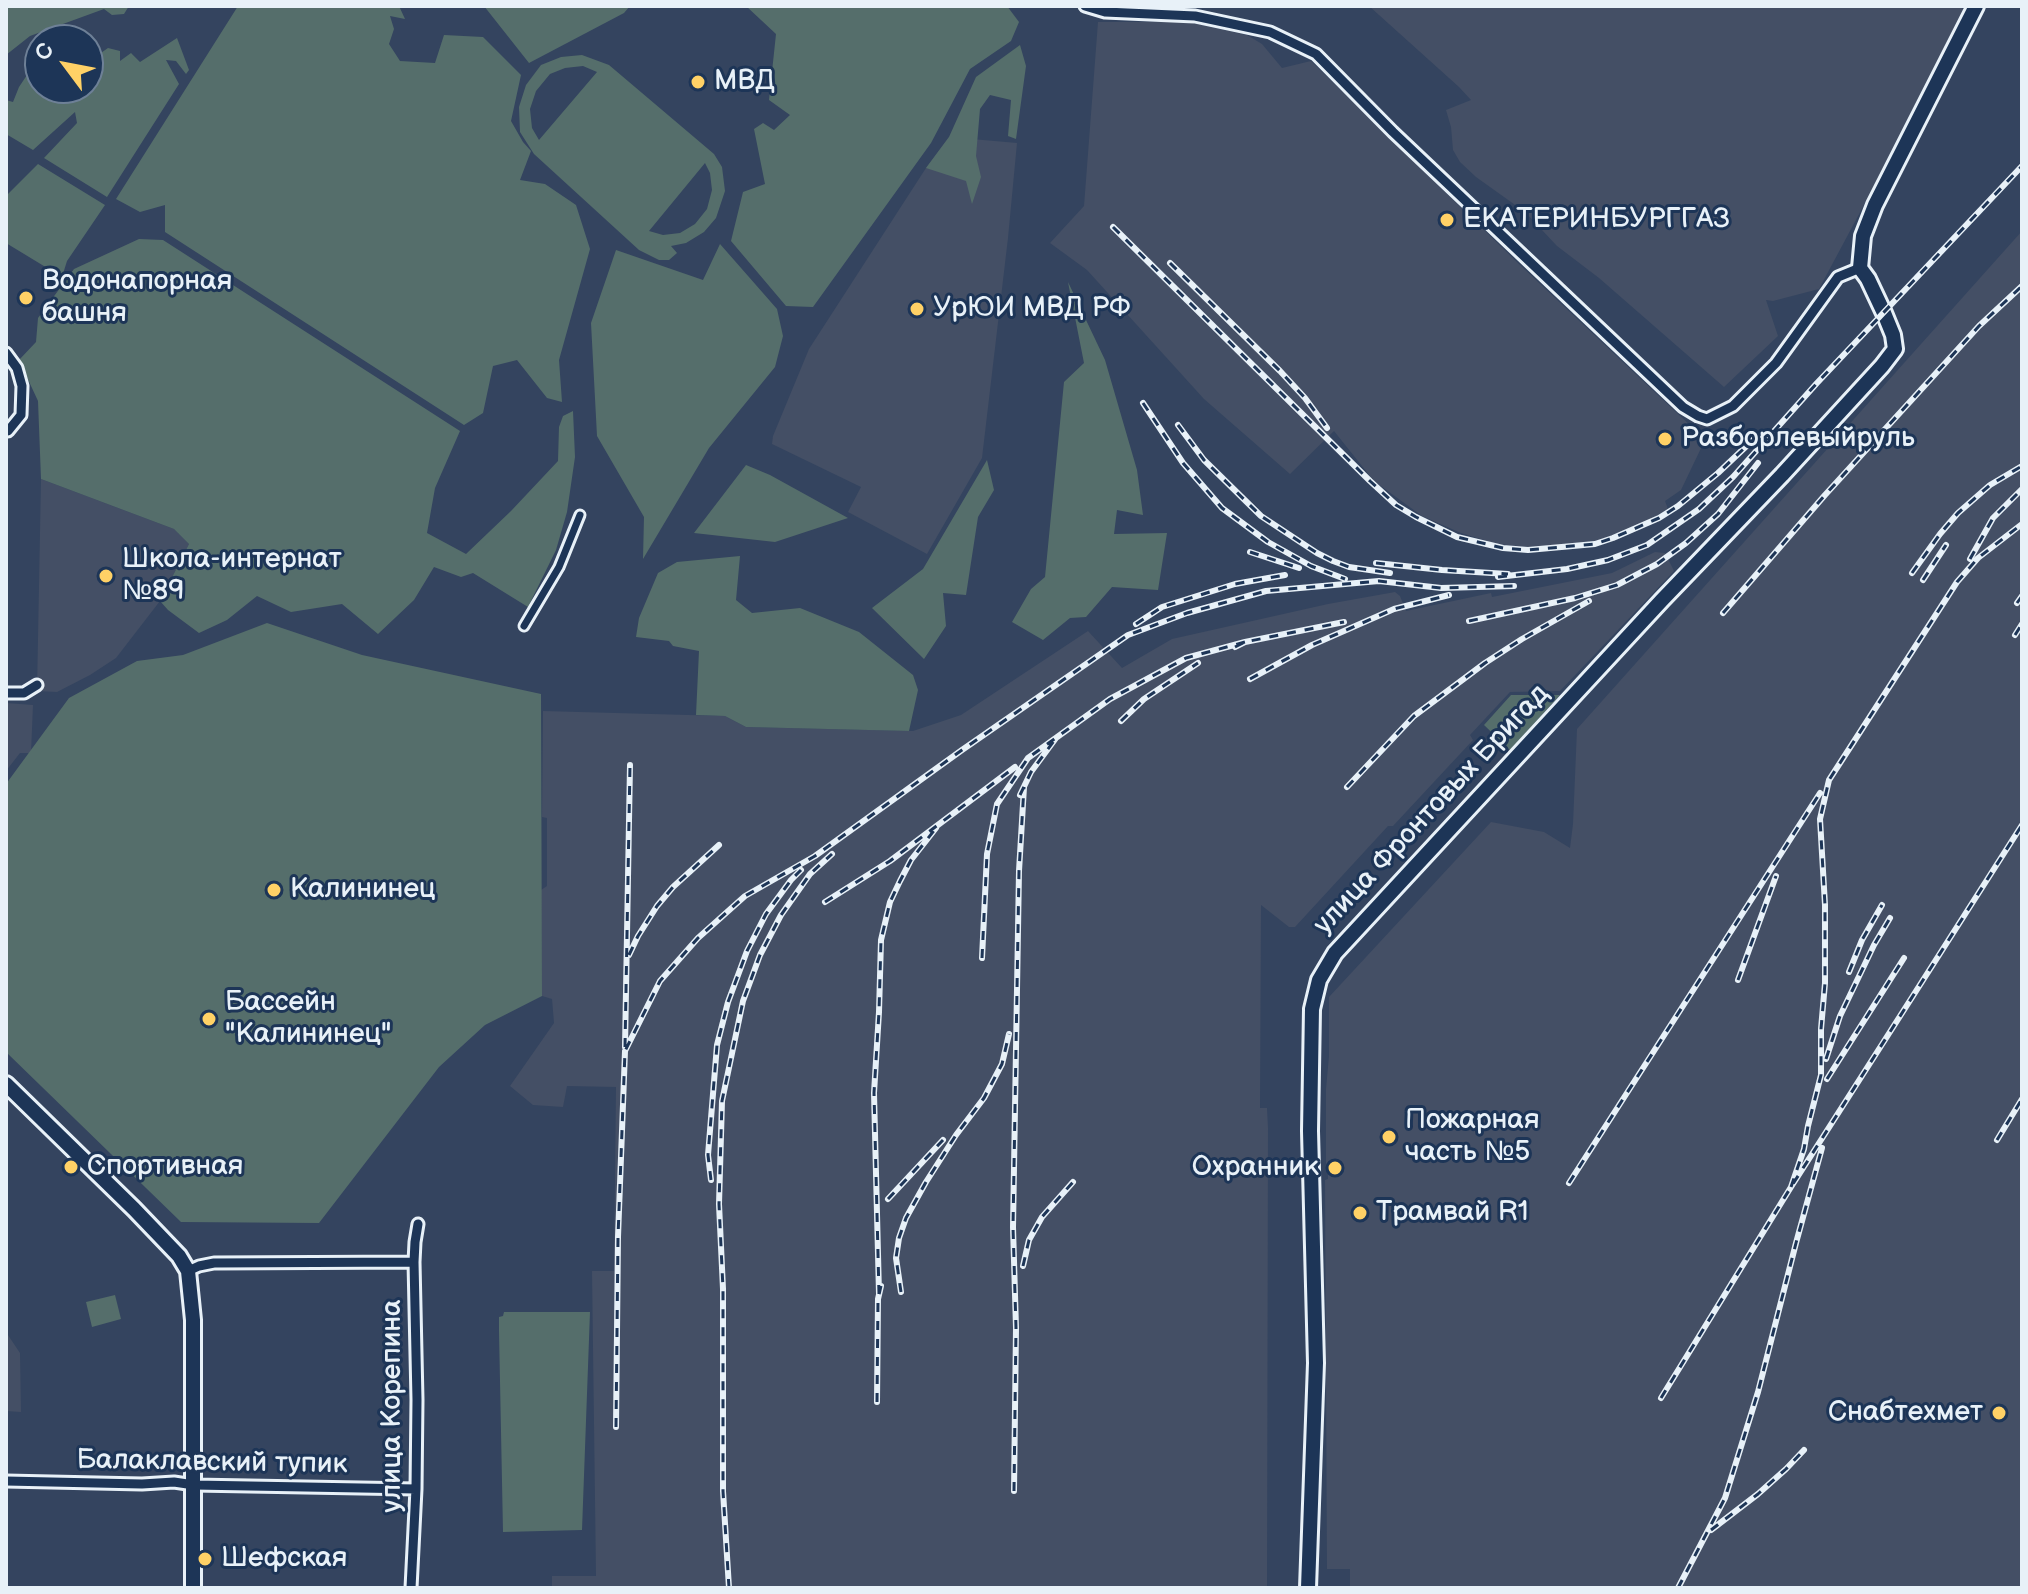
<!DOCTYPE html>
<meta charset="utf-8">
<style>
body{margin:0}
#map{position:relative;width:2028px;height:1594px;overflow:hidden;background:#34445f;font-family:"Balsamiq Sans",sans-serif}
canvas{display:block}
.frame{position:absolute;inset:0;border:8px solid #e8f1f8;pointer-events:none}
.north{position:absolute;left:24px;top:24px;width:80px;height:80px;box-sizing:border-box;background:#1d3557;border:2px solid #6e8097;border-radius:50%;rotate:302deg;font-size:22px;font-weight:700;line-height:32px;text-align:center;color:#e8f1f8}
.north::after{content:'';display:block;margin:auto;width:28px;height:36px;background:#ffd166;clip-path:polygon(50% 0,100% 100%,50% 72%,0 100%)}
</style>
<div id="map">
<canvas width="2028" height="1594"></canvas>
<div class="frame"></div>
<div class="north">С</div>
</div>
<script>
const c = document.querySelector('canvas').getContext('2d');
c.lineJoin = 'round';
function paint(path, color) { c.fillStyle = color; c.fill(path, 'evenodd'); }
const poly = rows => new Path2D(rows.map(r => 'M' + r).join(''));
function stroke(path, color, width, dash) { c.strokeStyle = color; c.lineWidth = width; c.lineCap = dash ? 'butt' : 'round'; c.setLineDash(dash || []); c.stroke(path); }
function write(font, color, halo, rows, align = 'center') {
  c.font = font + ' "Balsamiq Sans",sans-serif'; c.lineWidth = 6; c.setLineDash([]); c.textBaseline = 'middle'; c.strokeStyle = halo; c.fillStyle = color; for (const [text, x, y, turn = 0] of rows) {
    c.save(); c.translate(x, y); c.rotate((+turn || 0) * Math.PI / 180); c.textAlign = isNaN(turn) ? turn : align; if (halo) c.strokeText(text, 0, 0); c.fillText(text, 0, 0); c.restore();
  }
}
const built = poly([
 [1369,6,1959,6,1967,12,1819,289,1773,301,1766,300,1778,336,1724,387,1599,278,1557,246,1525,212,1476,177,1460,162,1453,150,1451,127,1446,110,1471,100,1459,87],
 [1098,22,1188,22,1247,35,1262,44,1282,68,1311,61,1519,264,1694,429,1703,444,1681,490,1665,501,1668,509,1634,529,1596,541,1562,547,1528,547,1497,544,1461,533,1422,516,1374,481,1334,431,1290,474,1204,399,1087,270,1050,243,1084,206],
 [949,137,1017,143,1008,238,982,458,927,554,848,512,861,487,772,444,773,436,809,349,926,168],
 [2022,231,2022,1588,1350,1588,1350,1569,1327,1569,1325,1180,1328,1179,1328,1168,1326,1167,1326,1089,1329,1056,1329,997,1491,822,1544,832,1570,848,1573,824,1577,729],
 [41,479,174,529,189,544,160,601,116,658,90,675,57,692,37,691],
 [1655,552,1665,553,1674,571,1560,691,1510,692,1470,735,1473,740,1393,826,1388,826,1295,927,1289,927,1261,905,1260,1108,1267,1108,1268,1128,1267,1588,552,1588,552,1576,596,1576,592,1271,614,1271,616,1087,567,1086,563,1107,533,1105,510,1086,554,1023,552,999,542,996,541,890,547,886,547,818,542,817,543,711,725,716,746,727,913,731,961,715,1088,631,1122,668,1172,639,1328,604,1395,592,1400,596,1406,611,1491,593,1492,597,1612,573],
 [6,703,33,705,31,753,20,753,6,771],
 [6,1332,20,1353,21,1412,6,1411]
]);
const green = poly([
 [6,6,129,6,124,14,112,15,104,9,30,36,6,55],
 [238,6,399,6,405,19,390,16,394,29,389,44,400,61,435,63,444,35,483,37,521,75,511,121,523,142,531,151,520,180,545,184,576,205,590,249,559,360,562,402,547,398,517,360,493,366,483,413,464,425,165,232,165,205,140,212,116,199],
 [484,6,630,6,624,13,529,63],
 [746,6,1007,6,1019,22,1011,41,970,69,931,143,813,307,786,306,731,241,743,192,765,184,754,129,763,123,774,130,790,115,769,100,776,34],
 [177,38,189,70,186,74,176,61,166,60,179,84,107,197,44,158,77,123,75,112,33,150,6,134,6,100,13,102,19,87,31,69,40,66,40,88,88,88,88,54,98,55,108,48,120,51,120,61,131,53,140,62],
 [1020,45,1026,66,1016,139,1008,136,1011,100,990,95,980,109,976,156,981,177,972,204,966,181,926,168,949,137,976,77],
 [582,55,609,65,714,154,722,167,725,191,716,218,704,232,686,243,671,246,677,253,669,260,659,260,639,250,534,154,520,132,519,107,526,85,541,65,561,57],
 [583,66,597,72,539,140,532,128,530,109,536,91,550,74,565,68],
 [705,163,710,173,712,190,707,209,695,224,680,233,663,235,649,231],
 [38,164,105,205,67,261,62,277,6,243,6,196],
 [139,239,163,240,460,431,435,488,427,533,466,554,511,511,558,461,559,427,563,416,573,411,575,457,567,512,556,550,528,607,473,573,461,577,434,567,414,600,378,634,342,604,291,612,257,596,227,620,199,633,168,610,160,601,189,544,174,529,41,479,38,401,19,360,36,342,38,318,74,269],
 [720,244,777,309,783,336,775,367,709,448,643,559,644,517,597,436,591,323,616,250,703,280],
 [1068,282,1105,360,1137,470,1143,515,1117,510,1114,534,1167,533,1158,590,1112,587,1086,617,1070,618,1043,640,1012,622,1031,589,1045,577,1064,382,1084,363],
 [987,460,994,490,978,517,966,595,943,593,946,626,924,659,872,608,923,569],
 [746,465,770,475,848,518,775,542,694,533],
 [740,556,736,600,752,613,800,608,859,632,913,675,918,690,909,731,746,727,725,716,696,715,699,651,673,646,669,641,636,637,639,618,658,573,677,562],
 [267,623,362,655,541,694,542,996,485,1025,439,1067,319,1223,181,1222,6,1052,6,784,69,698,137,661,183,655],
 [1511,695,1560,695,1510,750,1484,725],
 [115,1295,121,1319,92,1327,86,1302],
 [504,1312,590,1312,582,1530,503,1532,499,1331,499,1317,503,1316]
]);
const pedestrian = poly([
 [524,626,559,567,580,515]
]);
const minor = poly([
 [1085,6,1105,12,1195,16,1270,32,1316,54,1393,132,1683,407,1698,416,1707,419,1733,406,1776,363,1838,277,1860,268],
 [6,353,17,368,22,386,21,415,8,431,6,431],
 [6,693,24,693,37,685],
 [188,1271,199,1266,214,1263,414,1262],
 [6,1481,142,1484,174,1482,194,1485,416,1489],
 [411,1588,416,1489,417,1400,414,1262,415,1242,418,1224]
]);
const secondary = poly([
 [6,1084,134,1209,179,1256,188,1271,193,1320,193,1588],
 [1308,1588,1316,1363,1310,1131,1312,1009,1319,980,1335,953,1662,600,1782,475,1882,366,1895,349,1893,335,1884,313,1868,279,1860,268,1863,236,1875,205,1976,6]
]);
const rail = poly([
 [1113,227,1370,481,1396,505,1416,517,1457,537,1503,548,1528,550,1595,544,1613,538,1659,518,1678,506,1718,473,1754,439],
 [1170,263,1280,371,1305,398,1327,428],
 [1143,403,1183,463,1222,508,1268,542,1311,566,1345,579],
 [1178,425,1204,460,1261,516,1317,553,1333,561,1349,567,1390,573],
 [1250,552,1299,568],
 [1970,559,1993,518,2022,489],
 [1376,563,1442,570,1508,574],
 [1912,573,1940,534,1958,513,1990,485,2022,466],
 [1498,577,1567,569,1608,560,1647,545,1699,509,1733,477,1817,383,2022,166],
 [1923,580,1946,545],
 [2017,603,2022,596],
 [1723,613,1825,495,1979,326,2022,286],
 [1469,621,1575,598,1617,585,1657,564,1686,543,1718,514,1758,463],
 [1136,624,1162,607,1235,584,1285,575],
 [2015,635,2022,624],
 [1235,647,1245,642,1344,622],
 [1250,679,1312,645,1394,609,1449,595],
 [1121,721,1144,699,1198,663],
 [1347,787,1414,716,1485,663,1522,639,1589,601],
 [1020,795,1031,772,1056,738],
 [825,902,890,861,1015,767],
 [629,955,638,936,657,906,673,887,719,845],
 [982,958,987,854,997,804,1028,758,1110,699,1186,658,1245,642],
 [1849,972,1862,940,1882,905],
 [1738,980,1776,876],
 [625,1047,630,765],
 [1826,1059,1840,1016,1874,945,1890,918],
 [1827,1079,1904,958],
 [1997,1140,2022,1099],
 [711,1180,708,1155,717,1045,728,1002,747,951,766,914,791,880,801,870],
 [1569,1183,1820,793],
 [1791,1187,1804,1149,1808,1126,1821,1075,1821,1029,1825,983,1825,905,1820,819,1829,780,1957,582,1978,558,2022,524],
 [888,1199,943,1140],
 [1023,1266,1029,1240,1042,1217,1073,1182],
 [901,1292,896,1258,899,1238,906,1218,926,1182,956,1135,984,1098,1002,1064,1009,1034],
 [879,1294,874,1093,879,1012,881,940,890,902,900,881,911,860,936,828],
 [1661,1398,1791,1187,2022,825],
 [877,1402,878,1299,881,1286],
 [616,1427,618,1237,625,1051,660,981,698,938,745,896,815,856,962,750,1128,635,1187,613,1266,591,1379,581,1441,588,1514,586],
 [1014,1491,1016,1328,1013,1227,1019,871,1024,787],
 [1711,1530,1758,1494,1786,1469,1804,1450],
 [729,1588,723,1491,723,1289,719,1204,722,1101,743,1001,760,955,781,915,810,874,832,854],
 [1678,1588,1725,1498,1758,1392,1796,1243,1822,1148]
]);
const markers = [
 [698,82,8,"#ffd166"],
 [1447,220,8,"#ffd166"],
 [26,298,8,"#ffd166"],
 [917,309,8,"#ffd166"],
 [1665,439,8,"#ffd166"],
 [106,576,8,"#ffd166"],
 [274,890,8,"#ffd166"],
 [209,1019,8,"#ffd166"],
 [1389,1137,8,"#ffd166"],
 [71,1167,8,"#ffd166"],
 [1335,1168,8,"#ffd166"],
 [1360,1213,8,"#ffd166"],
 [1999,1413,8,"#ffd166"],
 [205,1559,8,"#ffd166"]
];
const poiNames = [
 ["МВД",714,82],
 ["ЕКАТЕРИНБУРГГАЗ",1463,220],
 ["Водонапорная",42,282],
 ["башня",42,314],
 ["УрЮИ МВД РФ",933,309],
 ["Разборлевыйруль",1681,439],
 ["Школа-интернат",122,560],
 ["№89",122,592],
 ["Калининец",290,890],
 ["Бассейн",225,1003],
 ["\"Калининец\"",225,1035],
 ["Пожарная",1405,1121],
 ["часть №5",1405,1153],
 ["Спортивная",87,1167],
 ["Охранник",1319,1168,"right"],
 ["Трамвай R1",1376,1213],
 ["Снабтехмет",1983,1413,"right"],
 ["Шефская",221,1559]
];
const streetNames = [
 ["улица Фронтовых Бригад",1432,810,-47],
 ["улица Корепина",393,1406,-90],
 ["Балаклавский тупик",212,1463,1]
];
paint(built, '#444f65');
paint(green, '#556e6b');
stroke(pedestrian, '#e8f1f8', 13);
stroke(minor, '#e8f1f8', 15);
stroke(secondary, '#e8f1f8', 20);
stroke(pedestrian, '#1d3557', 7);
stroke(minor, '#1d3557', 9);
stroke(secondary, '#1d3557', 14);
stroke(rail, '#e8f1f8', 6);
stroke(rail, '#1d3557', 3, [9]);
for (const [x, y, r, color] of markers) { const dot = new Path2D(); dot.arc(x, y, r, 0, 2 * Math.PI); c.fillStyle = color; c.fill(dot); stroke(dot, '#1d3557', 3); }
write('28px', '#e8f1f8', '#1d3557', poiNames, 'left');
write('28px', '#e8f1f8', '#1d3557', streetNames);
</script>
